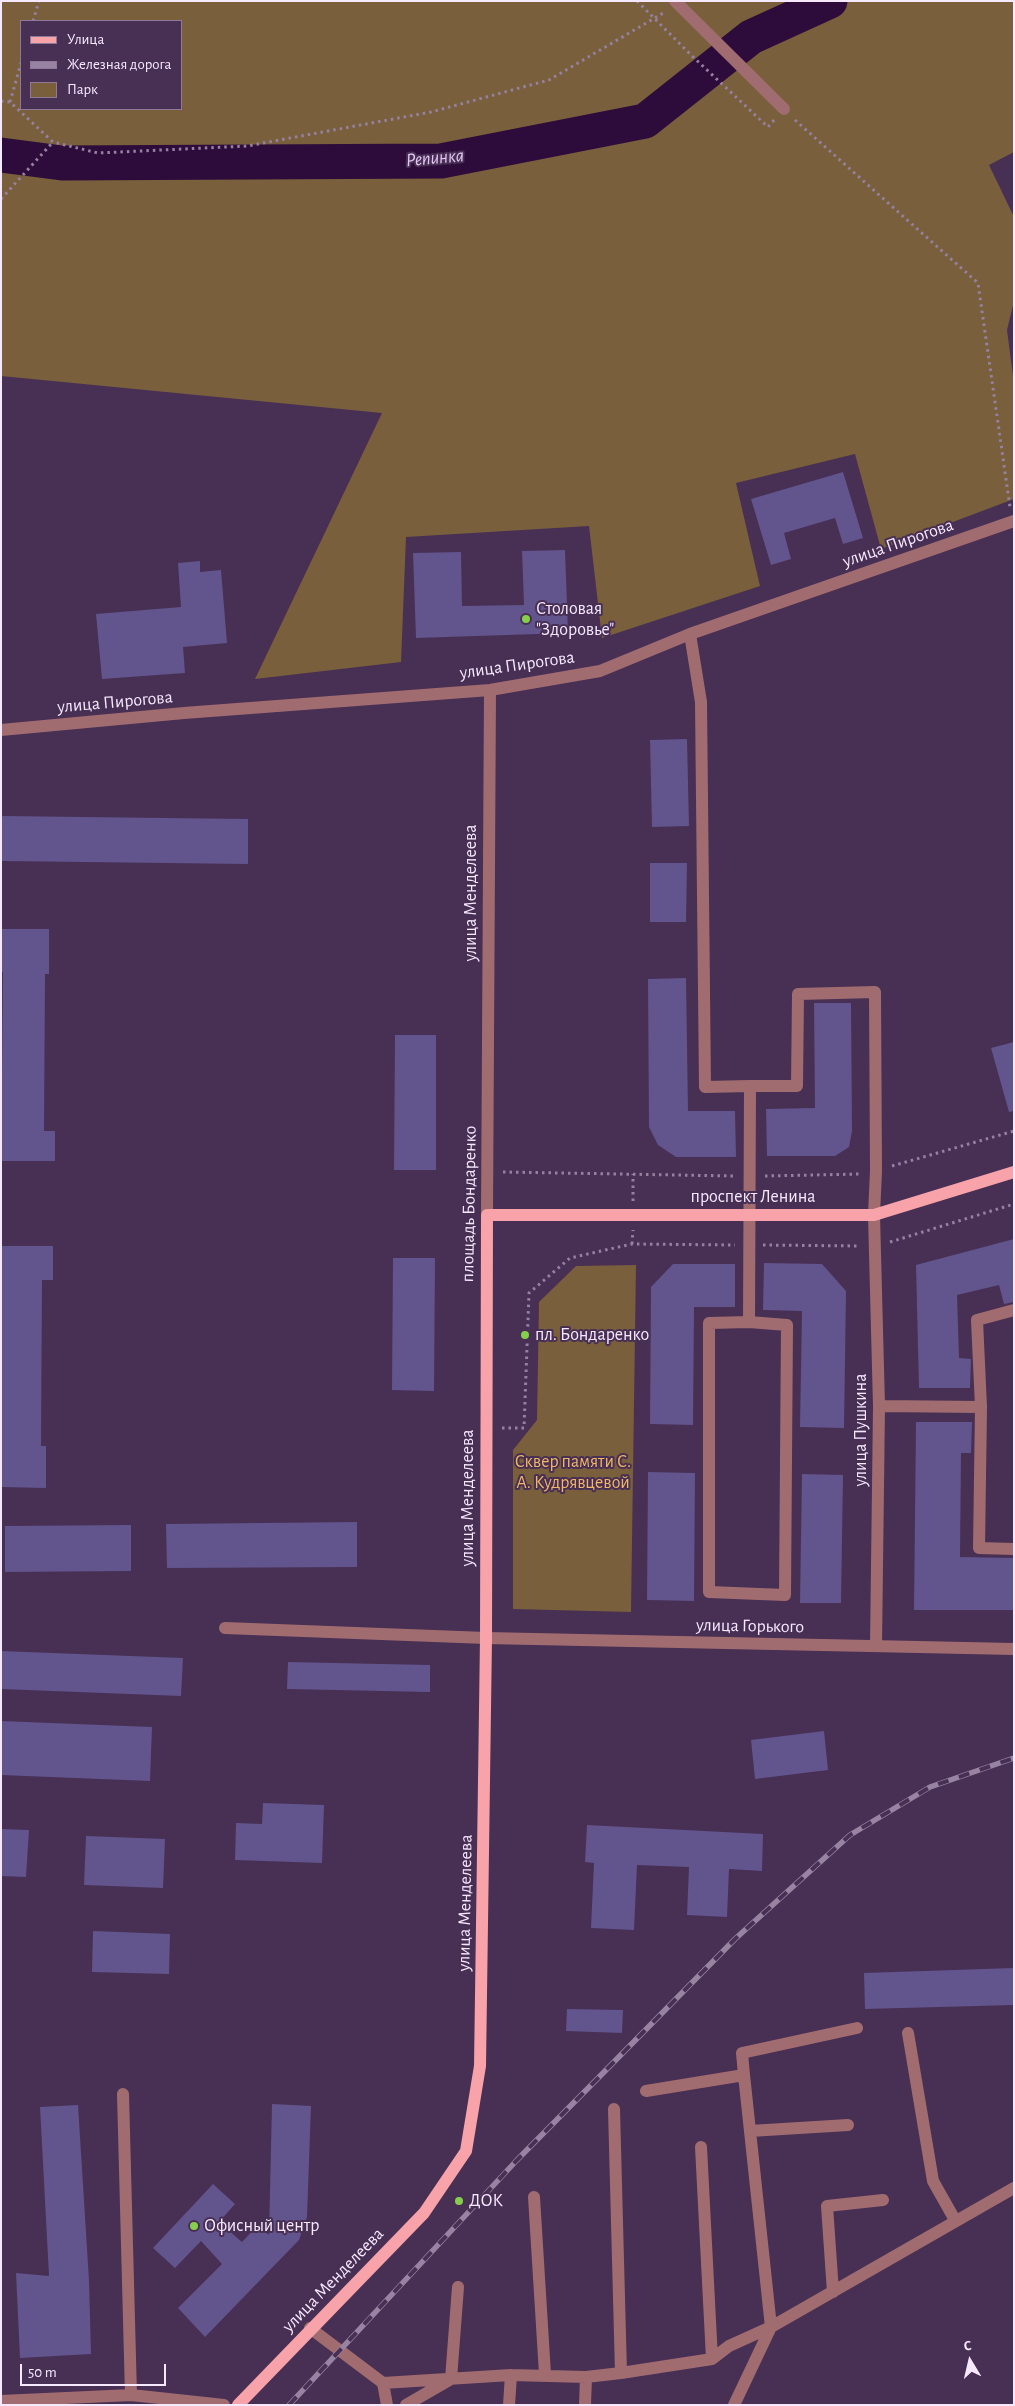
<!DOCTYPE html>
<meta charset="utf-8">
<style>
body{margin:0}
#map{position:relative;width:1015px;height:2406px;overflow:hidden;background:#482f54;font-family:"Alegreya Sans",sans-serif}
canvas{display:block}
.frame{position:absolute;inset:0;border:2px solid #f6e8ff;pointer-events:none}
.legend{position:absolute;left:20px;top:20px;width:162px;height:90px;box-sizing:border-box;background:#482f54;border:1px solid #8e7998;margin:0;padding:6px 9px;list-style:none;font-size:15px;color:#f6e8ff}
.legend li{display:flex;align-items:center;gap:10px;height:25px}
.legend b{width:25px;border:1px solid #8e7998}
.north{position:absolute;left:945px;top:2336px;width:50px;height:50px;-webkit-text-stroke:4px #482f54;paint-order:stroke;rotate:351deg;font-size:14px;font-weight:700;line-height:20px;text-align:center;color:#f6e8ff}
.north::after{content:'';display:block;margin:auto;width:18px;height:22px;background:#f6e8ff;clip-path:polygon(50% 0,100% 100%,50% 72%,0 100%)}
.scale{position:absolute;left:20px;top:2364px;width:146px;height:22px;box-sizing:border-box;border:2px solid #f6e8ff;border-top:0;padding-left:6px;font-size:15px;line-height:18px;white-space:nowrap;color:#f6e8ff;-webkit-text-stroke:4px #482f54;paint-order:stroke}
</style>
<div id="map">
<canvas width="1015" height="2406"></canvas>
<div class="frame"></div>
<ul class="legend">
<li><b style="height:6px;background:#f8a2a9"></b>Улица</li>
<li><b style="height:6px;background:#9884a2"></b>Железная дорога</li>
<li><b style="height:14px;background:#795f3c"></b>Парк</li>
</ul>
<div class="north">С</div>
<div class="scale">50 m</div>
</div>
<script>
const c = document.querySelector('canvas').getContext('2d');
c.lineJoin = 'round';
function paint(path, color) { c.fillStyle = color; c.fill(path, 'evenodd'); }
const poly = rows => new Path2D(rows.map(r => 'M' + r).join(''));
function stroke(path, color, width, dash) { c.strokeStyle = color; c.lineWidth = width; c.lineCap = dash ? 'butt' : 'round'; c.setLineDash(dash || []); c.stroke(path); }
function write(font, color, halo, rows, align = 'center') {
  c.font = font + ' "Alegreya Sans",sans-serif'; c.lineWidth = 4; c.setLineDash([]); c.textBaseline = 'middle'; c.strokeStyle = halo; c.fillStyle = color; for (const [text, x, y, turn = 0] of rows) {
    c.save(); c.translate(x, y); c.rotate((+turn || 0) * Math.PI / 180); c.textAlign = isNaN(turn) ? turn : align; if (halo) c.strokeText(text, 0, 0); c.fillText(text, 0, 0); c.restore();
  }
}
const green = poly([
 [1,1,1014,1,1014,152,989,165,1014,217,1014,301,1007,330,1014,384,1014,499,881,549,855,454,736,483,760,586,602,638,589,526,406,537,401,662,255,679,382,413,1,376],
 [21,21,181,21,181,109,21,109],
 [636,1265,631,1612,513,1609,513,1450,537,1420,539,1302,576,1266]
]);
const river = poly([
 [1,155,62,163,441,161,645,121,751,37,830,1]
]);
const building = poly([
 [843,472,863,538,843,544,835,518,784,533,791,559,771,565,751,499],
 [565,550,568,633,416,638,413,553,461,552,462,606,524,605,522,551],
 [200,561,200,572,221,570,227,643,183,647,185,673,102,679,96,614,181,607,178,563],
 [687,739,689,826,652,827,650,740],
 [1,816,248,819,248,864,1,861],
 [650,863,687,863,686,922,650,922],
 [1,929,49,929,49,974,45,974,44,1131,55,1131,55,1161,1,1161,3,972,1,972],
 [686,978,688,1111,735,1111,736,1157,676,1157,658,1145,649,1127,648,979],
 [814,1003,851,1003,852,1131,849,1147,835,1156,767,1156,766,1109,815,1108],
 [395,1035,436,1035,436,1170,394,1170],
 [1014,1042,1014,1111,1009,1112,991,1048],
 [1014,1239,1014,1302,1004,1304,999,1285,957,1295,959,1358,971,1359,970,1388,919,1388,916,1265],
 [1,1246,53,1246,53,1280,42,1280,41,1446,46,1446,46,1488,1,1487],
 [393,1258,435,1258,434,1391,392,1390],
 [764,1263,822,1264,846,1291,844,1428,800,1427,802,1311,763,1310],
 [673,1264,735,1264,735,1307,694,1307,693,1425,650,1424,651,1287],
 [916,1422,972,1422,971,1453,961,1453,960,1557,1014,1558,1014,1610,914,1610],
 [648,1472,695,1473,694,1601,647,1600],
 [802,1474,843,1475,841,1603,800,1603],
 [357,1522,357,1567,167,1568,166,1524],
 [131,1525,131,1571,5,1572,5,1526],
 [1,1651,183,1658,181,1696,1,1689],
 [288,1662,430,1665,430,1692,287,1689],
 [1,1721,152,1727,150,1781,1,1775],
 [824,1731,828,1770,755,1779,751,1740],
 [263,1803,324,1805,322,1863,235,1860,236,1823,262,1824],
 [587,1825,763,1834,762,1871,729,1869,727,1917,687,1915,689,1867,637,1865,634,1930,591,1928,594,1863,585,1862],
 [1,1829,29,1830,26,1877,1,1876],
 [86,1836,165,1839,163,1888,84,1885],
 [93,1931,170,1934,169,1974,92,1972],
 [1014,1968,1014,2005,865,2009,864,1973],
 [567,2009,623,2010,622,2033,566,2031],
 [272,2104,311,2106,307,2217,299,2240,205,2337,178,2308,222,2264,201,2241,175,2268,153,2248,213,2184,235,2204,219,2222,242,2242,258,2225,269,2235],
 [78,2105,89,2280,91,2354,20,2358,16,2273,49,2276,40,2107]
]);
const path = poly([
 [637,1,691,55,768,127,775,119],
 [33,21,39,1],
 [1,101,10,102,53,142,98,153,247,146,431,112,549,80,665,12],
 [10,102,21,63],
 [795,120,978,283,1010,507],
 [1,199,53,142],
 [892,1166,1014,1131],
 [503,1172,734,1176],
 [765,1176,861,1174],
 [633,1201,633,1174],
 [890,1242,1014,1204],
 [632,1244,633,1230],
 [763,1245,860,1246],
 [502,1428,524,1428,529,1293,570,1258,632,1244,735,1245]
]);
const minor = poly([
 [690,634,701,702,705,1087,750,1086,749,1322,709,1323,709,1592,785,1595,787,1325,749,1322],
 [1,730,184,713,490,690,600,671,690,634,1014,521],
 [750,1086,797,1086,798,994,875,992,876,1171,874,1215,879,1406,876,1646],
 [487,1215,490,690],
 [879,1406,981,1407,977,1320,1014,1310],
 [981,1407,979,1548,1014,1549],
 [225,1628,486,1638,1014,1649],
 [908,2033,933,2181,955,2220],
 [744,2075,742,2053,857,2028],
 [646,2091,744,2075,771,2327,734,2405],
 [123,2094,131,2395],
 [614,2109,621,2373],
 [750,2131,848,2125],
 [701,2147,712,2359],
 [534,2197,545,2374],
 [833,2292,827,2206,883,2200],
 [310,2328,383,2383,511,2375,586,2377,621,2373,712,2359,729,2346,771,2327,1014,2188],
 [383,2383,387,2405],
 [1,2401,131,2395,224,2405],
 [406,2405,451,2379,458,2287],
 [509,2405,511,2375],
 [585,2405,586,2377]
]);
const major = poly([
 [238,2405,424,2213,466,2151,480,2066,486,1638,487,1215,874,1215,1014,1172]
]);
const rail = poly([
 [289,2405,517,2160,606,2070,735,1939,850,1835,930,1787,1014,1758]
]);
const minorBridge = poly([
 [675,1,784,109]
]);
const markers = [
 [526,619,5,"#86cf4c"],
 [525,1335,5,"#86cf4c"],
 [459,2201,5,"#86cf4c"],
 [194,2226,5,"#86cf4c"]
];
const streetNames = [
 ["улица Пирогова",898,543,-19],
 ["улица Пирогова",517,665,-8],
 ["улица Пирогова",115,702,-5],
 ["улица Менделеева",471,893,-90],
 ["проспект Ленина",753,1197],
 ["площадь Бондаренко",469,1204,-89],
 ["улица Пушкина",861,1430,-90],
 ["улица Менделеева",468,1498,-90],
 ["улица Горького",750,1626,1],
 ["улица Менделеева",465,1903,-89],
 ["улица Менделеева",333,2280,-46]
];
const poiNames = [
 ["Столовая",536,609],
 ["\"Здоровье\"",536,630],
 ["пл. Бондаренко",535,1335],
 ["ДОК",469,2201],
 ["Офисный центр",204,2226]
];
const parkNames = [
 ["Сквер памяти С.",573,1462],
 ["А. Кудрявцевой",573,1483]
];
const waterNames = [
 ["Репинка",435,158,-5]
];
paint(green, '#795f3c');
stroke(river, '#2d0c3c', 35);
paint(building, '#62548d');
stroke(path, '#9681a0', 3, [2.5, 4]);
stroke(minor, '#a16c70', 12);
stroke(major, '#f8a2a9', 12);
stroke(rail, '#9884a2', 5.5);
stroke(rail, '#482f54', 4, [11]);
stroke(minorBridge, '#a16c70', 12);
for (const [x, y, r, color] of markers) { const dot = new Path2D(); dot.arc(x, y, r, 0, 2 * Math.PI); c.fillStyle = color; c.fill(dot); stroke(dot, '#482f54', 2); }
write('18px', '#f6e8ff', '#482f54', streetNames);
write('18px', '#f6e8ff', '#482f54', poiNames, 'left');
write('18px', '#f2b764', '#482f54', parkNames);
write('italic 19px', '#e5c6f6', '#482f54', waterNames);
</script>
